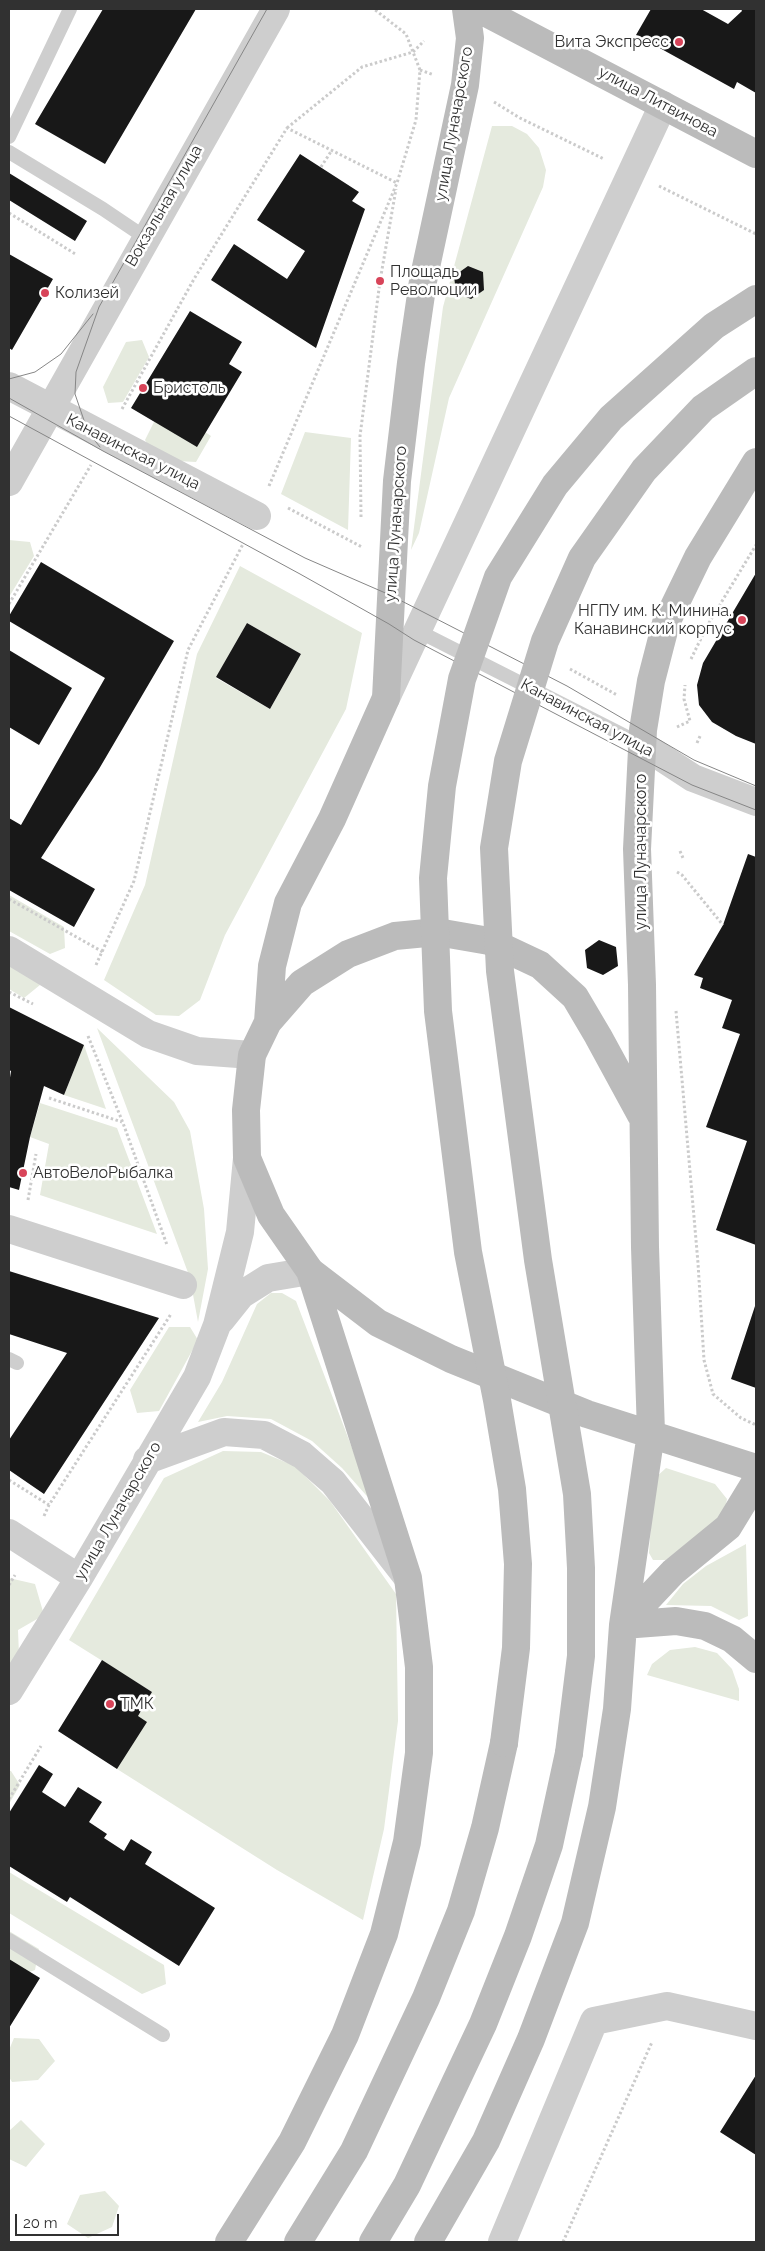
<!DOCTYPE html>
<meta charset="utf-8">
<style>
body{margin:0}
#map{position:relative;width:765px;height:2251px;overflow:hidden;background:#fff;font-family:Raleway,sans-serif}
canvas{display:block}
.frame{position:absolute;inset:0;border:10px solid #313131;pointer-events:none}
.scale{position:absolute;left:15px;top:2214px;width:104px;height:22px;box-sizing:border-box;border:2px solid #313131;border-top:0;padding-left:6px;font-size:15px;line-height:18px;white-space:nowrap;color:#313131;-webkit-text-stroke:4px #fff;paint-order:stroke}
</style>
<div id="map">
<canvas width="765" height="2251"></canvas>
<div class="frame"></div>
<div class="scale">20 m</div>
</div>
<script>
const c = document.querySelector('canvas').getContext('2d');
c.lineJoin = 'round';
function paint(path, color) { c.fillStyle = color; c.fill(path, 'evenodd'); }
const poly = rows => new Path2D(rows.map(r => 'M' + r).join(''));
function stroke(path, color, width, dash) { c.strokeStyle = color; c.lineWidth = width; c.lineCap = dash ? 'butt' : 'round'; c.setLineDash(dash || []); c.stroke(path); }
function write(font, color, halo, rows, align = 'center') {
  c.font = font + ' Raleway,sans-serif'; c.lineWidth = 5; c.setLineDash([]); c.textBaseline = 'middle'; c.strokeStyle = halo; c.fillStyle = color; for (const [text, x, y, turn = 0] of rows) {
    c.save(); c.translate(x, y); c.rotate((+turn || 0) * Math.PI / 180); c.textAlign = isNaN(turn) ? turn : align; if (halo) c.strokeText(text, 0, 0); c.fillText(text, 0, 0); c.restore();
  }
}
const green = poly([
 [492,126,512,126,527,134,539,148,546,170,543,187,449,398,419,533,411,550,443,307],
 [142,340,149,357,123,402,108,403,103,387,126,342],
 [156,418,186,419,211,436,196,462,158,460,145,440],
 [305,432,351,438,348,530,281,494],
 [9,540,30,542,34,556,9,597],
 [240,566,362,633,346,709,225,935,200,1000,179,1016,156,1015,104,980,145,885,197,654],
 [247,623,301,654,270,709,216,678],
 [9,895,64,927,65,948,50,954,9,931],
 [9,960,33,974,40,985,24,998,9,989],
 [97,1028,174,1102,190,1131,204,1209,208,1269,198,1322,190,1278],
 [84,1045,106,1109,64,1095],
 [40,1103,117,1128,157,1234,40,1195,49,1144,30,1137],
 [271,1293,282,1293,296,1301,373,1503,342,1468,312,1441,271,1419,227,1416,198,1422,222,1382,257,1304],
 [169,1327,190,1327,198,1340,159,1411,137,1413,130,1390],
 [223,1451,261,1452,295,1466,330,1501,396,1594,398,1721,384,1829,363,1920,277,1870,117,1769,138,1716,152,1692,69,1640,164,1478],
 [666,1468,715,1484,727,1499,724,1514,666,1560,653,1560,649,1553,654,1479],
 [746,1544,748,1616,739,1620,711,1606,666,1605,683,1584,706,1566],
 [9,1578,35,1584,44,1615,18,1630,19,1655,9,1674],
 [695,1647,717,1653,732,1669,739,1689,739,1701,647,1675,652,1664,670,1650],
 [9,1771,11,1771,20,1785,9,1804],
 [9,1872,164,1965,166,1984,142,1994,9,1913],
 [9,1931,39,1949,35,1970,13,1978,9,1976],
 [14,2038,39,2039,55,2061,38,2080,12,2082,9,2077,9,2050],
 [21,2120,45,2144,26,2167,9,2159,9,2131],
 [105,2191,119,2206,112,2227,88,2238,67,2224,80,2195]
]);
const building = poly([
 [103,9,196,9,105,164,35,124],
 [651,9,701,9,728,24,742,11,741,9,756,9,756,93,737,82,734,89,636,35],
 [300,154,359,192,352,201,365,209,316,348,211,280,234,244,287,279,305,251,257,220],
 [9,173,87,221,75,241,9,200],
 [9,254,53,279,12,350,9,348],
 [468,266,483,272,484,290,471,299,456,293,454,276],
 [190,311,242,342,229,364,242,372,197,447,131,408],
 [41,562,174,641,99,769,41,858,95,889,74,927,9,890,9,818,21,825,105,678,9,621,9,616],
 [756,573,756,744,736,736,712,722,699,705,697,685,703,663],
 [247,623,301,654,270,709,216,677],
 [9,650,72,688,39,745,9,727],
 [748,854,756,857,756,1245,716,1230,747,1141,706,1127,740,1034,722,1028,732,1000,700,988,703,978,694,975,723,925],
 [599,940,616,947,618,966,603,975,587,968,585,950],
 [9,1007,84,1045,64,1095,44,1086,30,1137,19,1190,9,1187,9,1084,11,1071,9,1070],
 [9,1271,159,1318,44,1494,9,1470,9,1440,67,1353,9,1334],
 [756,1303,756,1388,731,1379],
 [102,1660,152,1692,138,1716,147,1722,117,1769,58,1731],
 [39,1765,53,1774,42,1792,65,1807,78,1787,102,1802,89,1822,107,1834,104,1838,124,1851,131,1839,152,1852,145,1864,215,1908,179,1966,70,1897,67,1902,9,1866,9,1813],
 [9,1959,40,1978,9,2028],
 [756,2075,756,2155,720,2132]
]);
const path = poly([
 [420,70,434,75],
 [494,102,520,118,604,159],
 [287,128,362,67,413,52,424,41],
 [321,167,332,150],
 [659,186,756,234],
 [9,213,77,255],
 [122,409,194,279,287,128,397,183],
 [269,486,397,183,416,120,420,70,406,34,374,9],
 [288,508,362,547],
 [361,517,360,436,380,281,396,189],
 [9,604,91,465],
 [691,659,707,626,756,545],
 [570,669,617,695],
 [677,727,690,721,684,699,685,685],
 [697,743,701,734],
 [680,851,683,858],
 [677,872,682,875,723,925],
 [9,899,103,952],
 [96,965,134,881,188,650,243,544],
 [9,992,33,1004],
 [676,1011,698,1263,704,1360,713,1394,741,1418,756,1425],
 [88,1036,123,1123,167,1245],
 [49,1098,122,1122],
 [28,1200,36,1154],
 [9,1480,49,1505],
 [44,1516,49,1505,171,1314],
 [9,1585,15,1575],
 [9,1799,41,1746],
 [563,2242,652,2042]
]);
const lane = poly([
 [9,137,70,9],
 [9,152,103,209,146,238],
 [418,631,641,744],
 [9,1359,17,1363],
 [9,1940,163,2035]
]);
const street = poly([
 [9,386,257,516],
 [9,482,276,9],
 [386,698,663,105],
 [641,744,693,778,756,802],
 [9,950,148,1034,197,1051,252,1055],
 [9,1229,183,1285],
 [221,1320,241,1295,268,1278,310,1271],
 [147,1460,224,1432,264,1435,302,1455,333,1482,407,1577],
 [9,1533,79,1578],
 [9,1691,79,1578,197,1377,217,1325,240,1232,247,1158],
 [502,2242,594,2021,667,2006,756,2026]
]);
const secondary = poly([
 [479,9,756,154],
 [268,1022,272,966,288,903,332,819,386,698,397,481,411,363,423,281,465,85,470,38,466,9],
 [310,1271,378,1323,451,1359,587,1414,756,1468],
 [623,1625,673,1572,728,1527,756,1481],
 [623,1625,676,1621,705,1626,732,1639,756,1659],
 [229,2242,292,2142,345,2035,384,1934,407,1842,419,1753,419,1667,408,1578,310,1271,271,1215,247,1158,246,1110,252,1055,268,1022,302,983,348,954,395,936,437,932,489,941,540,965,575,997,598,1036,641,1115],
 [298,2242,354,2151,426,1998,461,1911,485,1828,504,1743],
 [373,2242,407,2185,483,2024,518,1936,549,1845,569,1753],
 [428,2242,486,2141,531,2039,575,1923,602,1807,617,1709,623,1625,651,1433,645,1247,642,985,637,849,643,730,651,681,666,623,698,557,756,462]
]);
const tram = poly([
 [9,379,35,372,61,354,93,314],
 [9,398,103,451,305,558,390,595,567,686,694,760,756,786],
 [9,416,300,574,389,624,414,640,692,785,756,810],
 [100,447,88,432,75,394,76,372,99,307,267,9]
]);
const secondaryBridge = poly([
 [504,1743,516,1648,518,1564,512,1489,497,1400,468,1252,438,1011,433,878,442,786,462,679,498,577,555,485,611,418,714,326,756,299],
 [569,1753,581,1656,581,1568,577,1494,538,1260,500,971,494,848,508,761,545,641,582,558,644,470,703,408,756,371]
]);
const markers = [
 [679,42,5,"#d84459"],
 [380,281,5,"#d84459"],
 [45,293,5,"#d84459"],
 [143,388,5,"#d84459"],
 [742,620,5,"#d84459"],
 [23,1173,5,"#d84459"],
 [110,1704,5,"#d84459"]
];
const poiNames = [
 ["Вита Экспресс",669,42,"right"],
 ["Площадь",390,272],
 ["Революции",390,290],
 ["Колизей",55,293],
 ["Бристоль",153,388],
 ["НГПУ им. К. Минина.",732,611,"right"],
 ["Канавинский корпус",732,629,"right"],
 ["АвтоВелоРыбалка",33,1173],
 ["ТМК",120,1704]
];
const streetNames = [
 ["улица Литвинова",658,102,28],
 ["улица Луначарского",454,124,-80],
 ["Вокзальная улица",164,206,-60],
 ["Канавинская улица",133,452,27],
 ["улица Луначарского",396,524,-86],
 ["Канавинская улица",587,718,28],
 ["улица Луначарского",641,852,-90],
 ["улица Луначарского",118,1511,-60]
];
paint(green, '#e5eade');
paint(building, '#181818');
stroke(path, '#cbcbcb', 3, [2.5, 2.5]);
stroke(lane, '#cecece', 14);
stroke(street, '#cecece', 28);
stroke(secondary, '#bbb', 28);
stroke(tram, '#868686', 1);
stroke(secondaryBridge, '#bbb', 28);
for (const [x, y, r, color] of markers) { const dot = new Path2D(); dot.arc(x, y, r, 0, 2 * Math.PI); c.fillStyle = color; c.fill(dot); stroke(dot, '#fff', 2); }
write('16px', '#313131', '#fff', poiNames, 'left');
write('16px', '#313131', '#fff', streetNames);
</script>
